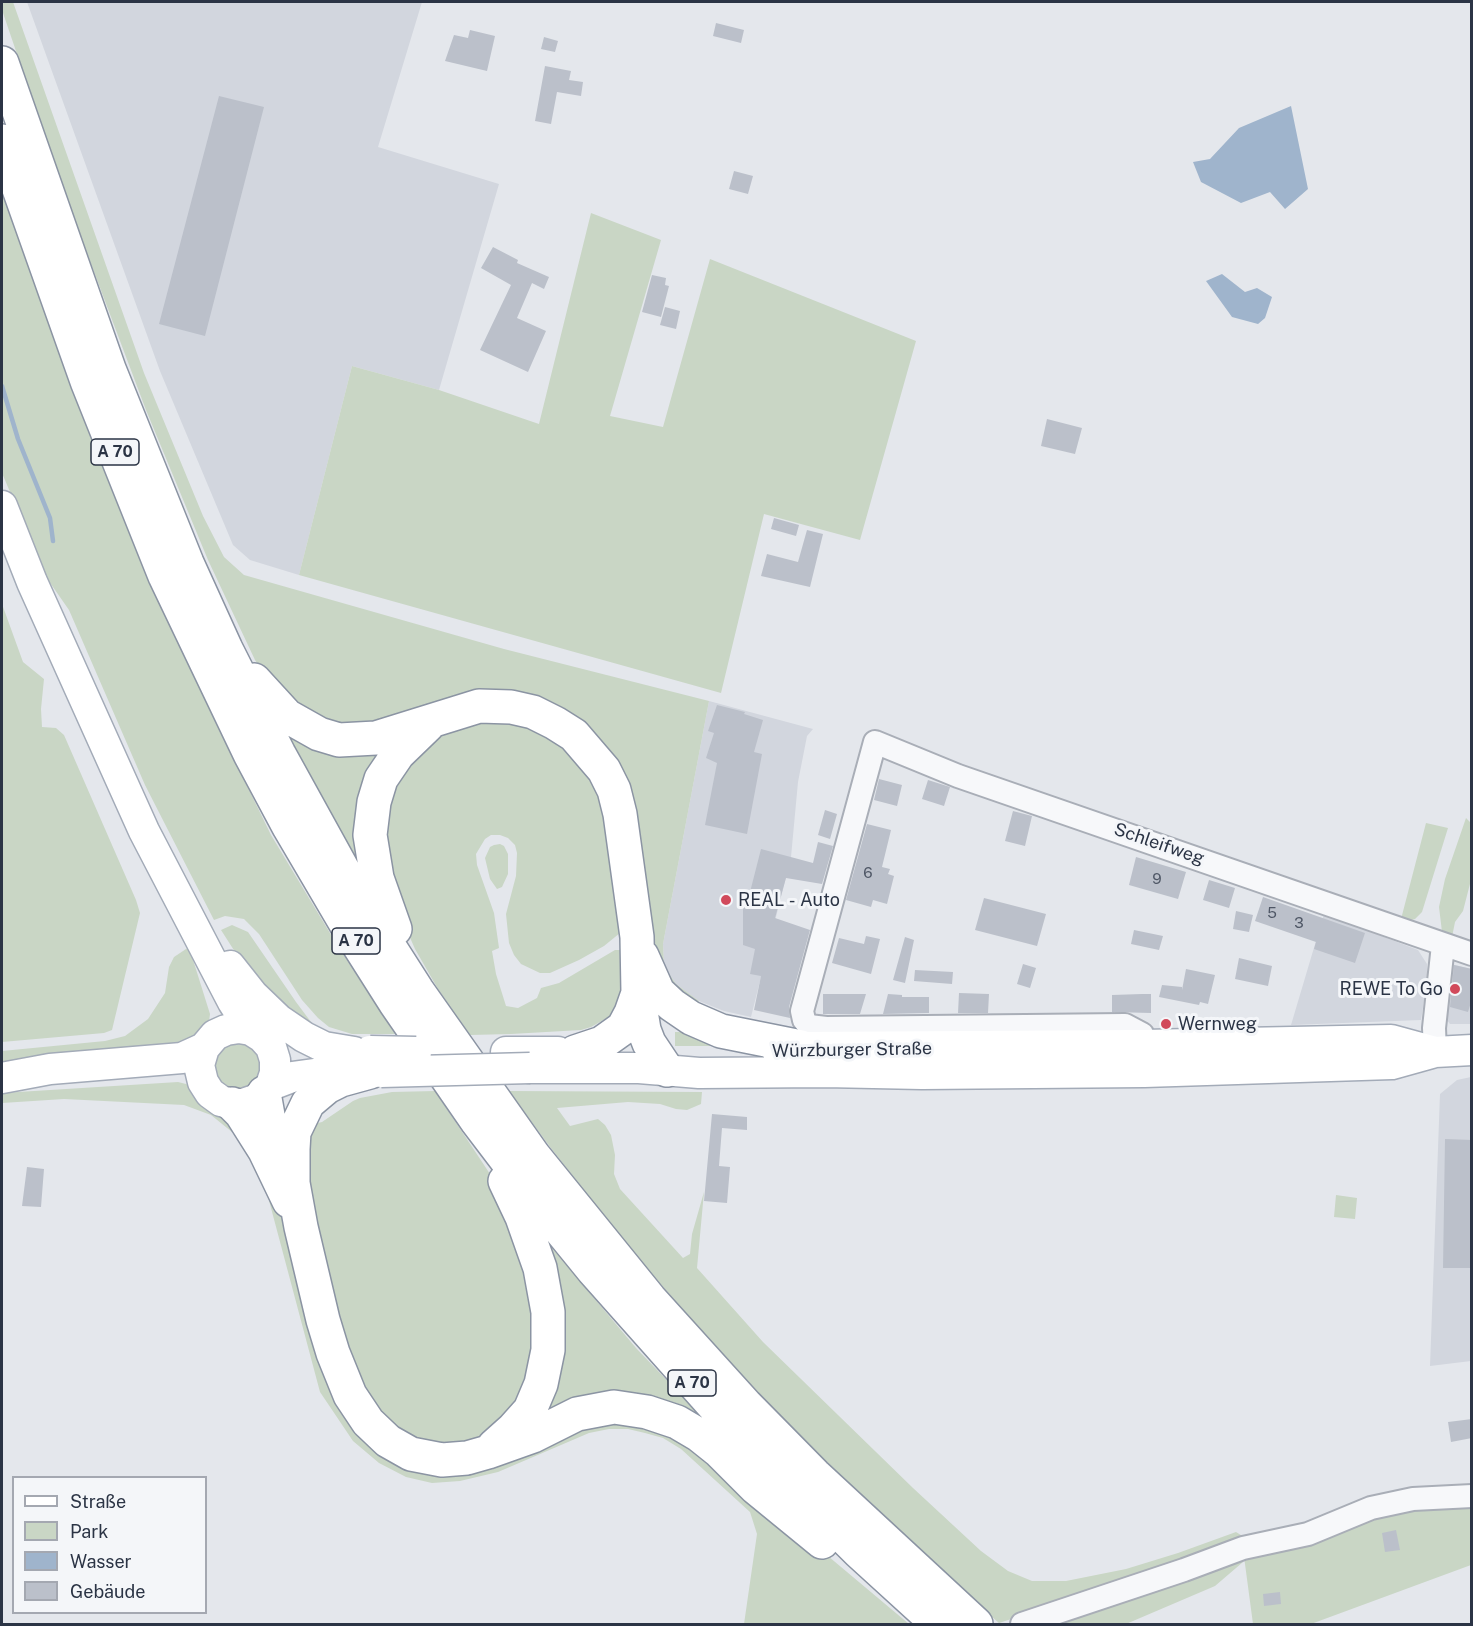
<!DOCTYPE html>
<meta charset="utf-8">
<style>
body{margin:0}
#map{position:relative;width:1473px;height:1626px;overflow:hidden;background:#e4e7ec;font-family:"Public Sans",sans-serif}
canvas{display:block}
.frame{position:absolute;inset:0;border:3px solid #2b3445;pointer-events:none}
.legend{position:absolute;left:12px;top:1476px;width:195px;height:138px;box-sizing:border-box;background:#f4f6f9;border:2px solid #a4a8b1;margin:0;padding:8px 10px;list-style:none;font-size:18px;color:#2b3445}
.legend li{display:flex;align-items:center;gap:12px;height:30px}
.legend b{width:30px;border:2px solid #a4a8b1}
</style>
<div id="map">
<canvas width="1473" height="1626"></canvas>
<div class="frame"></div>
<ul class="legend">
<li><b style="height:8px;background:#fff"></b>Straße</li>
<li><b style="height:16px;background:#c9d6c5"></b>Park</li>
<li><b style="height:16px;background:#9fb4cc"></b>Wasser</li>
<li><b style="height:16px;background:#bbc0ca"></b>Gebäude</li>
</ul>
</div>
<script>
const c = document.querySelector('canvas').getContext('2d');
c.lineJoin = 'round';
function paint(path, color) { c.fillStyle = color; c.fill(path, 'evenodd'); }
const poly = rows => new Path2D(rows.map(r => 'M' + r).join(''));
function stroke(path, color, width, dash) { c.strokeStyle = color; c.lineWidth = width; c.lineCap = dash ? 'butt' : 'round'; c.setLineDash(dash || []); c.stroke(path); }
function write(font, color, halo, rows, align = 'center') {
  c.font = font + ' "Public Sans",sans-serif'; c.lineWidth = 6; c.setLineDash([]); c.textBaseline = 'middle'; c.strokeStyle = halo; c.fillStyle = color; for (const [text, x, y, turn = 0] of rows) {
    c.save(); c.translate(x, y); c.rotate((+turn || 0) * Math.PI / 180); c.textAlign = isNaN(turn) ? turn : align; if (halo) c.strokeText(text, 0, 0); c.fillText(text, 0, 0); c.restore();
  }
}
const built = poly([
 [27,2,422,2,378,147,499,184,439,390,352,366,299,575,250,560,233,545,160,371],
 [709,701,813,729,807,736,798,782,791,857,751,1017,724,1011,699,1001,676,984,664,966,663,944],
 [1324,914,1418,950,1427,964,1427,982,1421,1020,1291,1025],
 [1451,964,1471,969,1471,1024,1450,1024,1440,1011],
 [1471,1077,1471,1361,1430,1366,1440,1094,1457,1080]
]);
const green = poly([
 [2,2,13,2,144,373,203,516,224,557,244,575,504,649,709,701,663,944,664,966,676,984,699,1001,690,1009,672,992,650,939,631,813,565,713,327,729,273,687,255,660,208,560,146,410,64,192,2,10],
 [2,189,32,278,109,481,149,579,199,687,271,835,339,948,395,1034,352,1034,329,1027,318,1018,302,1000,259,934,244,919,225,916,214,920,145,785,69,610,46,577,2,473],
 [591,213,661,240,610,416,663,427,710,259,916,341,860,540,764,514,721,693,299,575,352,366,439,390,539,424],
 [2,604,23,662,44,679,41,709,42,727,56,728,64,735,136,900,140,913,112,1030,104,1033,2,1042],
 [526,718,584,761,602,802,620,933,604,946,579,960,550,973,540,973,521,964,514,955,509,943,506,914,516,876,517,853,515,845,508,838,500,835,491,835,485,839,476,854,477,865,494,913,499,948,492,951,496,974,506,1006,518,1008,537,998,541,988,559,983,615,950,621,950,628,997,614,1014,591,1027,581,1030,511,1034,470,1035,438,989,415,949,401,917,380,838,390,784,449,724],
 [282,724,399,738,369,883],
 [1466,818,1471,823,1471,880,1463,911,1455,922,1451,942,1443,940,1439,907,1445,879],
 [1426,823,1448,828,1422,912,1415,919,1400,923],
 [500,844,504,846,508,854,508,874,502,887,497,889,490,879,485,858,490,847,494,845],
 [232,925,248,932,296,1002,314,1026,319,1037,246,969,221,930],
 [189,947,210,1014,208,1029,196,1043,2,1065,2,1051,105,1041,125,1036,148,1019,165,993,169,967,174,957],
 [691,1026,744,1046,675,1046,675,1032,682,1032],
 [251,1040,267,1067,249,1092,219,1087,210,1058,219,1044],
 [178,1082,186,1084,195,1089,242,1128,232,1132,211,1115,184,1105,64,1099,2,1103,2,1093],
 [435,1091,492,1177,536,1269,536,1385,488,1439,441,1450,385,1426,356,1383,309,1206,300,1160,314,1124,322,1122,353,1101,360,1098,392,1092],
 [509,1091,702,1092,701,1104,687,1110,676,1109,660,1104,628,1102,557,1108,570,1126,598,1119,605,1125,611,1135,615,1155,614,1174,620,1189,683,1258,690,1254,692,1234,704,1192,697,1268,763,1342,913,1488,981,1551,1008,1571,1032,1581,1066,1581,1126,1569,1178,1553,1236,1532,1244,1537,1243,1543,999,1623,893,1531,759,1399,628,1246,550,1147],
 [242,1136,272,1178,313,1321,408,1463,579,1420,673,1426,909,1624,744,1624,757,1534,750,1512,681,1449,663,1438,645,1433,628,1429,609,1429,589,1433,498,1472,460,1481,432,1483,406,1477,379,1463,353,1441,320,1392,267,1193,258,1171,238,1141],
 [1336,1195,1357,1198,1355,1219,1334,1217],
 [537,1230,636,1348,749,1466,684,1416,536,1425],
 [1471,1497,1471,1565,1311,1624,1253,1624,1243,1549,1371,1508],
 [1235,1558,1243,1562,1215,1586,1126,1624,1049,1624]
]);
const water = poly([
 [1291,106,1308,189,1285,209,1270,192,1241,203,1201,182,1193,162,1210,159,1239,128],
 [1222,274,1245,292,1257,288,1272,297,1265,318,1258,324,1232,317,1206,281]
]);
const stream = poly([
 [2,386,18,439,50,518,53,541]
]);
const building = poly([
 [716,23,744,30,741,43,713,36],
 [470,30,495,36,487,71,445,61,454,35,468,38],
 [544,37,558,41,555,52,541,49],
 [545,66,571,71,569,80,583,82,581,96,557,92,551,124,535,121],
 [219,96,264,107,205,336,159,324],
 [734,171,753,176,748,194,729,189],
 [493,247,518,260,517,263,549,277,544,289,532,283,517,318,546,331,528,372,480,350,511,285,481,268],
 [652,275,666,278,665,285,669,286,661,317,642,312],
 [665,307,680,311,676,329,660,325],
 [1047,419,1082,428,1075,454,1041,446],
 [774,518,799,525,796,536,771,529],
 [807,530,823,534,810,587,761,576,767,554,798,562],
 [717,705,745,712,744,714,763,720,754,752,762,754,747,834,705,825,717,763,706,758,714,733,708,731],
 [879,779,902,785,897,806,874,800],
 [928,780,950,787,944,806,922,799],
 [825,810,837,814,830,839,818,835],
 [1013,811,1032,816,1025,846,1005,841],
 [867,824,891,830,882,867,890,869,888,874,894,876,887,904,873,900,871,907,846,900],
 [818,842,833,846,822,884,786,878,775,918,810,930,789,1007,790,1018,754,1010,761,976,750,974,755,949,743,945,743,898,748,900,761,849,813,863],
 [1136,857,1186,872,1178,899,1129,885],
 [1209,880,1235,888,1229,908,1203,900],
 [1263,897,1365,933,1355,963,1314,949,1316,942,1255,921],
 [984,898,1046,914,1037,946,975,930],
 [1236,911,1253,915,1249,932,1233,929],
 [1134,930,1163,936,1159,950,1131,944],
 [866,936,880,939,871,974,832,963,839,938,864,944],
 [905,937,914,940,905,983,893,980],
 [1239,958,1272,966,1268,986,1235,979],
 [1023,964,1036,968,1030,988,1017,984],
 [1454,965,1472,969,1472,999,1468,1012,1450,1007],
 [1186,969,1215,975,1208,1004,1200,1002,1199,1005,1159,997,1162,985,1182,987,1182,990],
 [915,970,953,972,952,984,914,981],
 [959,993,989,994,988,1013,958,1013],
 [823,994,866,994,860,1014,823,1014],
 [888,994,902,995,902,997,929,997,929,1013,883,1014],
 [1142,994,1151,994,1151,1013,1112,1012,1112,995],
 [712,1114,747,1117,747,1130,722,1128,719,1166,730,1167,727,1203,704,1201],
 [1445,1139,1472,1140,1472,1268,1443,1268],
 [27,1167,44,1169,41,1207,22,1206],
 [1472,1419,1472,1438,1451,1442,1448,1422],
 [1396,1530,1400,1550,1385,1552,1382,1533],
 [1280,1592,1281,1604,1264,1606,1263,1594]
]);
const minor = poly([
 [1143,1045,1142,1034,1125,1025,826,1028,809,1026,804,1020,802,1011,875,742,958,776,1472,954],
 [1435,1052,1434,1028,1443,945],
 [1022,1624,1184,1570,1243,1548,1308,1534,1371,1508,1413,1499,1472,1496]
]);
const major = poly([
 [2,506,32,582,144,831,233,1002,251,1030],
 [230,966,253,995,279,1020,304,1037,324,1047,354,1052],
 [777,1050,801,1047,1143,1045,1391,1040,1435,1052],
 [506,1052,558,1052],
 [530,1068,639,1068,699,1073,825,1072,922,1074,1144,1072,1392,1064,1435,1052,1472,1050],
 [2,1078,50,1069,182,1058,204,1048,215,1035,226,1030,239,1028,251,1030,262,1037,271,1047,275,1060,275,1073,271,1085,264,1093,255,1100,243,1104,232,1104,221,1101,210,1093,203,1082,199,1065,204,1048],
 [271,1085,292,1077,321,1073,359,1072]
]);
const highway = poly([
 [2,63,109,369,187,563,226,649,279,754,354,890,387,943,417,990,534,1156,650,1299,746,1405,815,1475,976,1624],
 [2,141,87,381,165,576,250,754,289,827,356,941,396,1004,476,1120,549,1216,593,1270,730,1424,859,1552,938,1624],
 [254,680,287,716,319,734,339,740,376,738,479,706,511,707,533,712,555,723,574,735,604,770,614,790,620,814,637,937,638,993,644,1030,649,1043,667,1070],
 [395,929,377,878,370,835,374,802,381,779,398,754,428,725],
 [642,956,658,992,672,1005,691,1018,721,1031,801,1047],
 [575,1052,602,1043,623,1028,631,1013,638,993],
 [370,1072,341,1080,327,1087,308,1103,294,1132,293,1149,293,1183,301,1227,323,1320,333,1353,350,1395,368,1422,388,1441,411,1454,442,1460,467,1458,488,1452,533,1436,577,1414,614,1407,647,1412,677,1422,699,1435,719,1451,756,1488,822,1542],
 [264,1093,269,1121,279,1151],
 [232,1104,241,1113,265,1151,289,1201],
 [494,1446,513,1429,530,1410,541,1384,548,1350,548,1312,540,1268,522,1217,505,1181]
]);
const majorBridge = poly([
 [370,1051,416,1052],
 [381,1072,530,1068]
]);
const markers = [
 [726,900,6,"#d1495b"],
 [1455,989,6,"#d1495b"],
 [1166,1024,6,"#d1495b"]
];
const numberNames = [
 ["6",868,873],
 ["9",1157,879],
 ["5",1272,913],
 ["3",1299,923]
];
const shields = [
 [115,452,48],
 [356,941,48],
 [692,1383,48]
];
const shieldNames = [
 ["A 70",115,452],
 ["A 70",356,941],
 ["A 70",692,1383]
];
const streetNames = [
 ["Schleifweg",1159,844,19],
 ["Würzburger Straße",852,1050,-1]
];
const poiNames = [
 ["REAL - Auto",738,900],
 ["REWE To Go",1443,989,"right"],
 ["Wernweg",1178,1024]
];
paint(built, '#d2d6de');
paint(green, '#c9d6c5');
paint(water, '#9fb4cc');
stroke(stream, '#9fb4cc', 4.5);
paint(building, '#bbc0ca');
stroke(minor, '#a9aeb7', 26);
stroke(major, '#a3abb8', 33);
stroke(highway, '#8b94a3', 36);
stroke(minor, '#f7f8fa', 22);
stroke(major, '#fff', 30);
stroke(highway, '#fff', 33);
stroke(majorBridge, '#a3abb8', 33, []);
stroke(majorBridge, '#fff', 30);
for (const [x, y, r, color] of markers) { const dot = new Path2D(); dot.arc(x, y, r, 0, 2 * Math.PI); c.fillStyle = color; c.fill(dot); stroke(dot, '#f4f6f9', 2); }
write('15px', '#4f5766', null, numberNames);
for (const [x, y, w] of shields) { const box = new Path2D(); box.roundRect(x - w / 2, y - 13, w, 26, 4.5); c.fillStyle = '#f4f6f9'; c.fill(box); stroke(box, '#2b3445', 1.5); }
write('bold 16px', '#2b3445', null, shieldNames);
write('18px', '#2b3445', '#f4f6f9', streetNames);
write('18px', '#2b3445', '#f4f6f9', poiNames, 'left');
</script>
